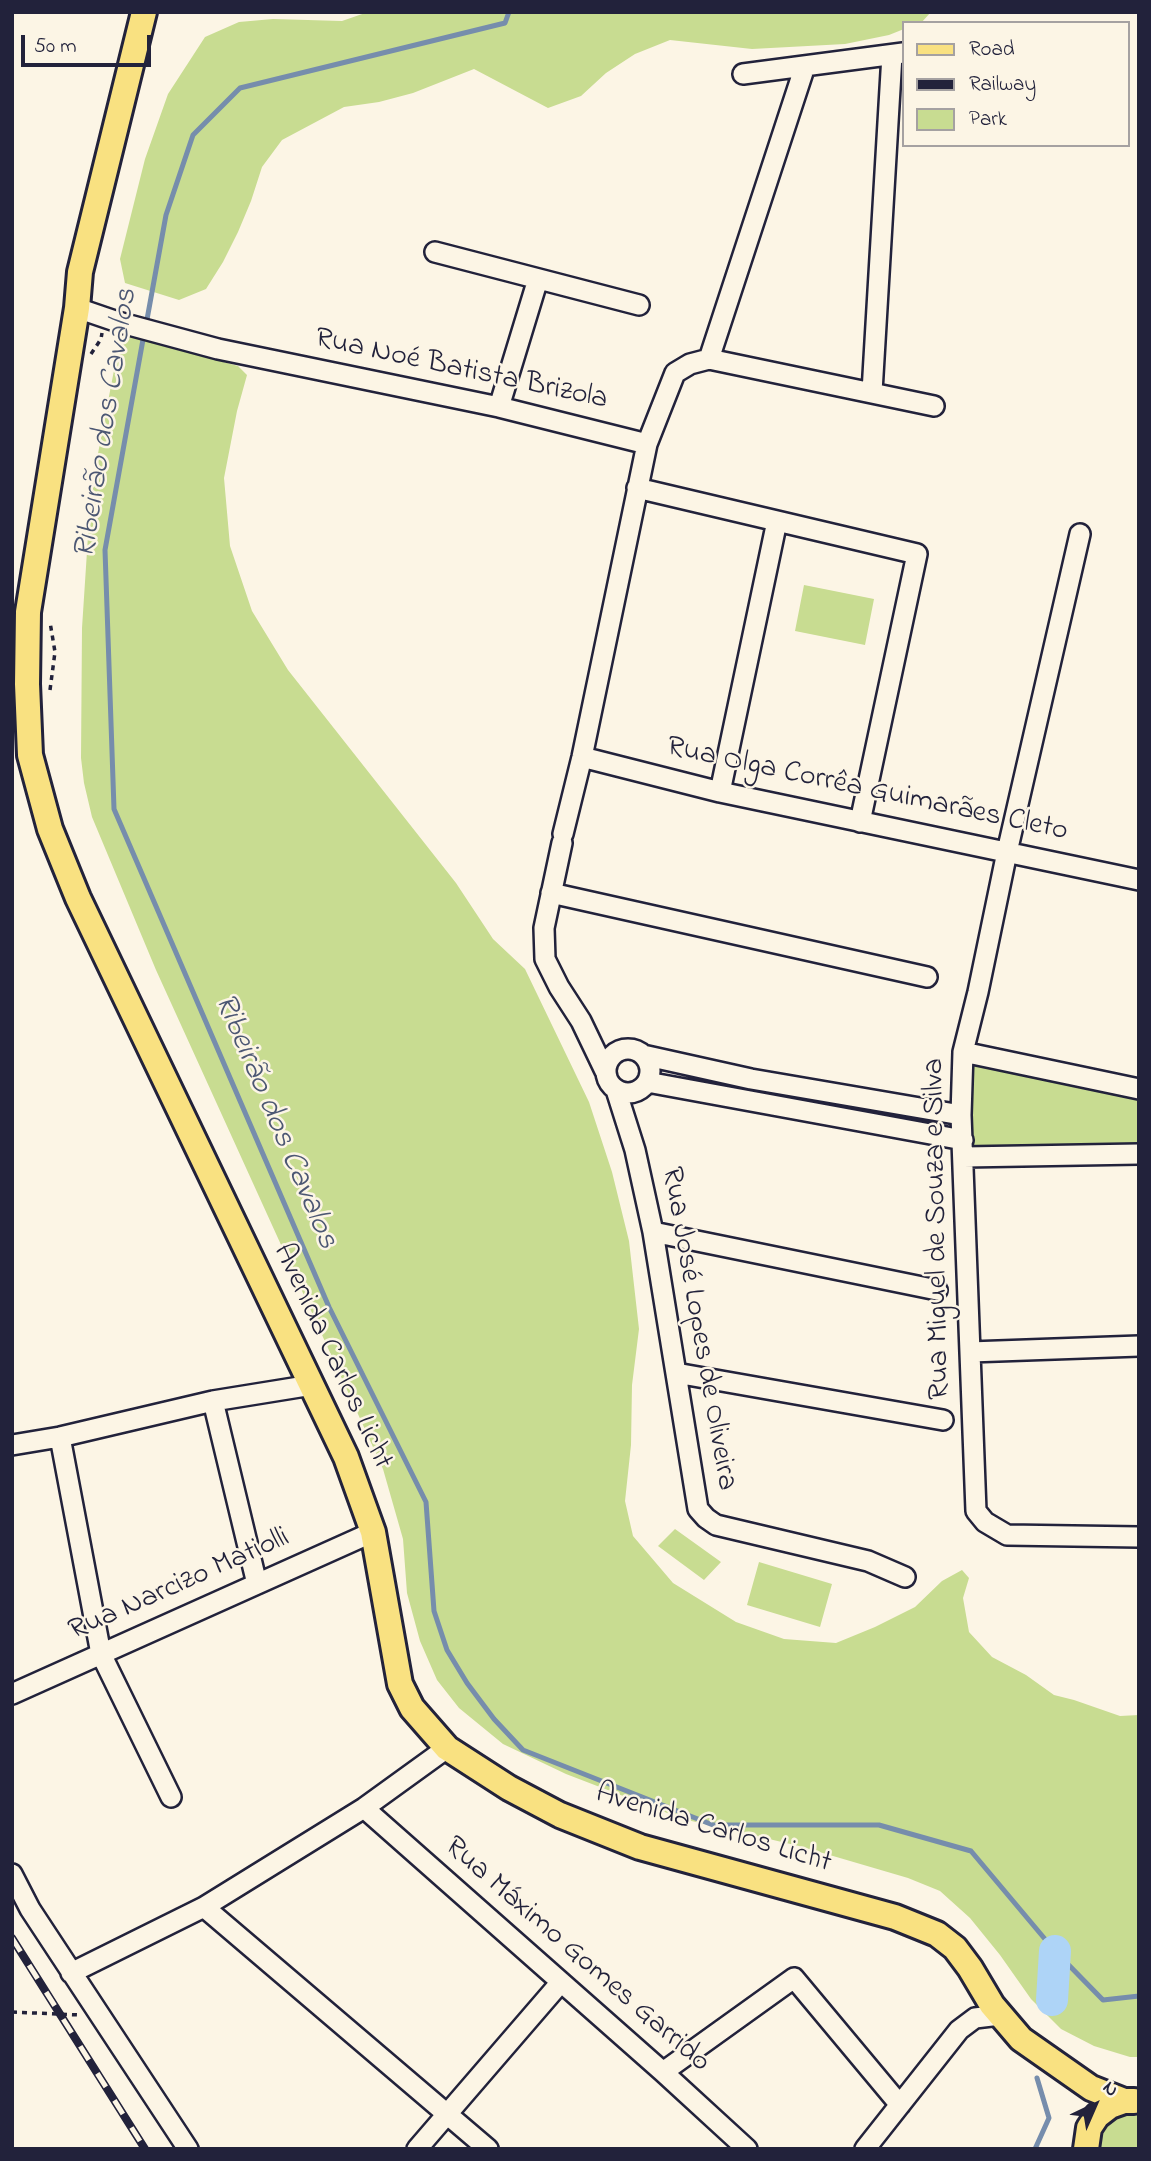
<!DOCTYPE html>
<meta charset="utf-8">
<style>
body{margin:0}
#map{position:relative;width:1151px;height:2161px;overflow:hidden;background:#fcf5e5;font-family:"Indie Flower",sans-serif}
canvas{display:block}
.frame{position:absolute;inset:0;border:14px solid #22223b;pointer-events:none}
.legend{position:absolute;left:902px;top:21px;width:228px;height:126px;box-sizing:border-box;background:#fcf5e5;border:2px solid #a5a1a1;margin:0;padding:9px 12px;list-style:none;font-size:21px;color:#22223b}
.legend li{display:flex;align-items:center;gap:14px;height:35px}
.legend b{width:35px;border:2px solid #a5a1a1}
.north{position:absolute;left:1060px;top:2070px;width:70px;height:70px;-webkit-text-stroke:5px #fcf5e5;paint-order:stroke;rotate:44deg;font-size:19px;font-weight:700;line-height:28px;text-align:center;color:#22223b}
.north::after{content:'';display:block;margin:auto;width:24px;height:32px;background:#22223b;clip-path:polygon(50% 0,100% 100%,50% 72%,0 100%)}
.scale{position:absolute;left:21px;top:35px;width:130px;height:32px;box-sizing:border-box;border:4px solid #22223b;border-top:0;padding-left:9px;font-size:21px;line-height:24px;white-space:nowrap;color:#22223b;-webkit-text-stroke:5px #fcf5e5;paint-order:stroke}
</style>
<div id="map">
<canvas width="1151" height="2161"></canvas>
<div class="frame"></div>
<ul class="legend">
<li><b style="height:9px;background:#f9e181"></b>Road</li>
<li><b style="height:9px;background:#22223b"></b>Railway</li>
<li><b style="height:19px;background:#c8dc91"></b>Park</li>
</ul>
<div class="north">N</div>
<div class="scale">50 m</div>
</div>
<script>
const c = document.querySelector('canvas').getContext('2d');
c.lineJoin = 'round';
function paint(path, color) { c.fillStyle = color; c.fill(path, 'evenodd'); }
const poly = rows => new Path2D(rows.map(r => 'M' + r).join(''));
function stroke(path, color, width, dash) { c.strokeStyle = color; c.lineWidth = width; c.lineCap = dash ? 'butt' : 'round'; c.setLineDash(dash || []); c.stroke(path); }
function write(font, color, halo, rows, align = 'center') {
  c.font = font + ' "Indie Flower",sans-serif'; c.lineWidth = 5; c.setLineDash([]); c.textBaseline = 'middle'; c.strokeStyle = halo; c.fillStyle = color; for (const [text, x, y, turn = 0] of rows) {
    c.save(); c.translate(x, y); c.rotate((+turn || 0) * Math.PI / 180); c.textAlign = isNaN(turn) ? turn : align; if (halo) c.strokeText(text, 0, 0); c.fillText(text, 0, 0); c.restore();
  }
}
const green = poly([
 [368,12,931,12,921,23,904,23,904,29,889,35,845,44,752,49,670,40,635,54,606,73,581,96,548,108,474,69,413,93,379,102,344,107,282,140,262,167,251,201,238,232,223,262,206,289,179,300,125,283,120,259,145,159,168,94,205,37,239,22,273,19,342,21],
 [129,336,238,366,247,375,237,411,224,478,230,546,252,611,288,670,456,883,493,939,525,969,589,1102,612,1172,629,1241,639,1329,632,1385,631,1445,625,1501,633,1536,673,1583,736,1622,784,1639,836,1643,875,1627,915,1607,942,1581,962,1570,969,1578,963,1598,969,1632,992,1657,1026,1675,1054,1695,1074,1700,1120,1716,1139,1715,1139,2057,1130,2057,1094,2046,1061,2029,1031,1999,1000,1955,970,1918,940,1891,908,1878,799,1846,683,1819,566,1774,503,1744,459,1708,437,1680,420,1641,407,1593,403,1539,383,1469,156,970,92,817,84,783,81,758,82,628,91,490,120,339],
 [804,585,874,599,865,645,795,631],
 [963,1052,1139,1089,1139,1154,964,1157],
 [675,1529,721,1562,704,1580,658,1546],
 [759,1562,832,1584,820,1627,747,1605],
 [1125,2114,1139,2115,1139,2149,1097,2149,1102,2131,1108,2123]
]);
const stream = poly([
 [146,325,166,215,193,135,240,88,505,23,509,12],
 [144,334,105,550,114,809,329,1307,426,1502,434,1611,447,1650,467,1683,494,1719,523,1750,713,1825,879,1825,971,1851,1055,1951,1103,2000,1139,1996],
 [1035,2149,1049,2118,1037,2078]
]);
const river = poly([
 [1052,2000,1055,1951]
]);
const path = poly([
 [91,354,101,339,102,333],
 [50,690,55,652,50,622],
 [12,2012,80,2015]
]);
const minor = poly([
 [743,74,903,53],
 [435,252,639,305],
 [77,308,118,322,218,349,499,407,647,444,582,757,563,834],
 [709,359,805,66],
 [872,392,892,55],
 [499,407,538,279],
 [647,444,675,373,690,364,709,359,934,406],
 [637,488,917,554,860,822],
 [1080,534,1007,852,978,992,963,1052,961,1115,976,1511,985,1522,1007,1535,1139,1537],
 [582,757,720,792,1139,880],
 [720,792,777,521],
 [562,843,544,928,545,959,559,987,581,1021,605,1071],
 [551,893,927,977],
 '606 1071a22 22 0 1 1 44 0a22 22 0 1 1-44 0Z',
 [963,1052,1139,1089],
 [643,1055,751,1079,961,1115],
 [647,1082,963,1140],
 [616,1090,635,1150,653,1232,698,1509,706,1518,716,1525,868,1561,905,1577],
 [964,1157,1139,1154],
 [653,1232,937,1290],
 [970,1352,1139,1346],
 [676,1373,943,1420],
 [213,1401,257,1584],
 [60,1437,101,1654,171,1797],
 [12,1445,60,1437,213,1401,312,1385],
 [12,1694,373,1532],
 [364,1808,663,2072,747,2149],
 [12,1874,30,1909,188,2149],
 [204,1907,488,2149],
 [71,1973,204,1907,364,1808,447,1748],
 [663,2072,794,1978,900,2105],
 [417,2149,561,1982],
 [865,2149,959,2030,975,2018,1000,2015]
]);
const major = poly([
 [144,12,80,272,77,308,28,612,27,684,30,755,50,829,78,898,346,1457,373,1532,400,1684,412,1708,447,1748,509,1788,560,1815,640,1847,895,1917,937,1934,955,1948,970,1968,992,2005,1021,2039,1091,2088,1124,2101],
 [1086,2149,1089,2128,1097,2116,1110,2106,1124,2101,1134,2101]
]);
const rail = poly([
 [12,1938,145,2149]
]);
const streetNames = [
 ["Rua Noé Batista Brizola",461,371,12],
 ["Rua Olga Corrêa Guimarães Cleto",867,791,12],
 ["Rua Miguel de Souza e Silva",939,1229,-91],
 ["Rua José Lopes de Oliveira",697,1329,80],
 ["Avenida Carlos Licht",331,1357,65],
 ["Rua Narcizo Matiolli",180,1586,-24],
 ["Avenida Carlos Licht",713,1830,17],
 ["Rua Máximo Gomes Garrido",576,1956,41]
];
const waterNames = [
 ["Ribeirão dos Cavalos",108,424,-81],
 ["Ribeirão dos Cavalos",274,1122,67]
];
paint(green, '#c8dc91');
stroke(stream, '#768dac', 5);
stroke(river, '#aed4f7', 32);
stroke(minor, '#22223b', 24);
stroke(major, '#22223b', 30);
stroke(path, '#22223b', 3.5, [5, 5]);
stroke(minor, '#fcf5e5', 19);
stroke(major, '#f9e181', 24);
stroke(rail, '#22223b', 8);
stroke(rail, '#fcf5e5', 5, [16]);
write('30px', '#22223b', '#fcf5e5', streetNames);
write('italic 32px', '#4c5773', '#fcf5e5', waterNames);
</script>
